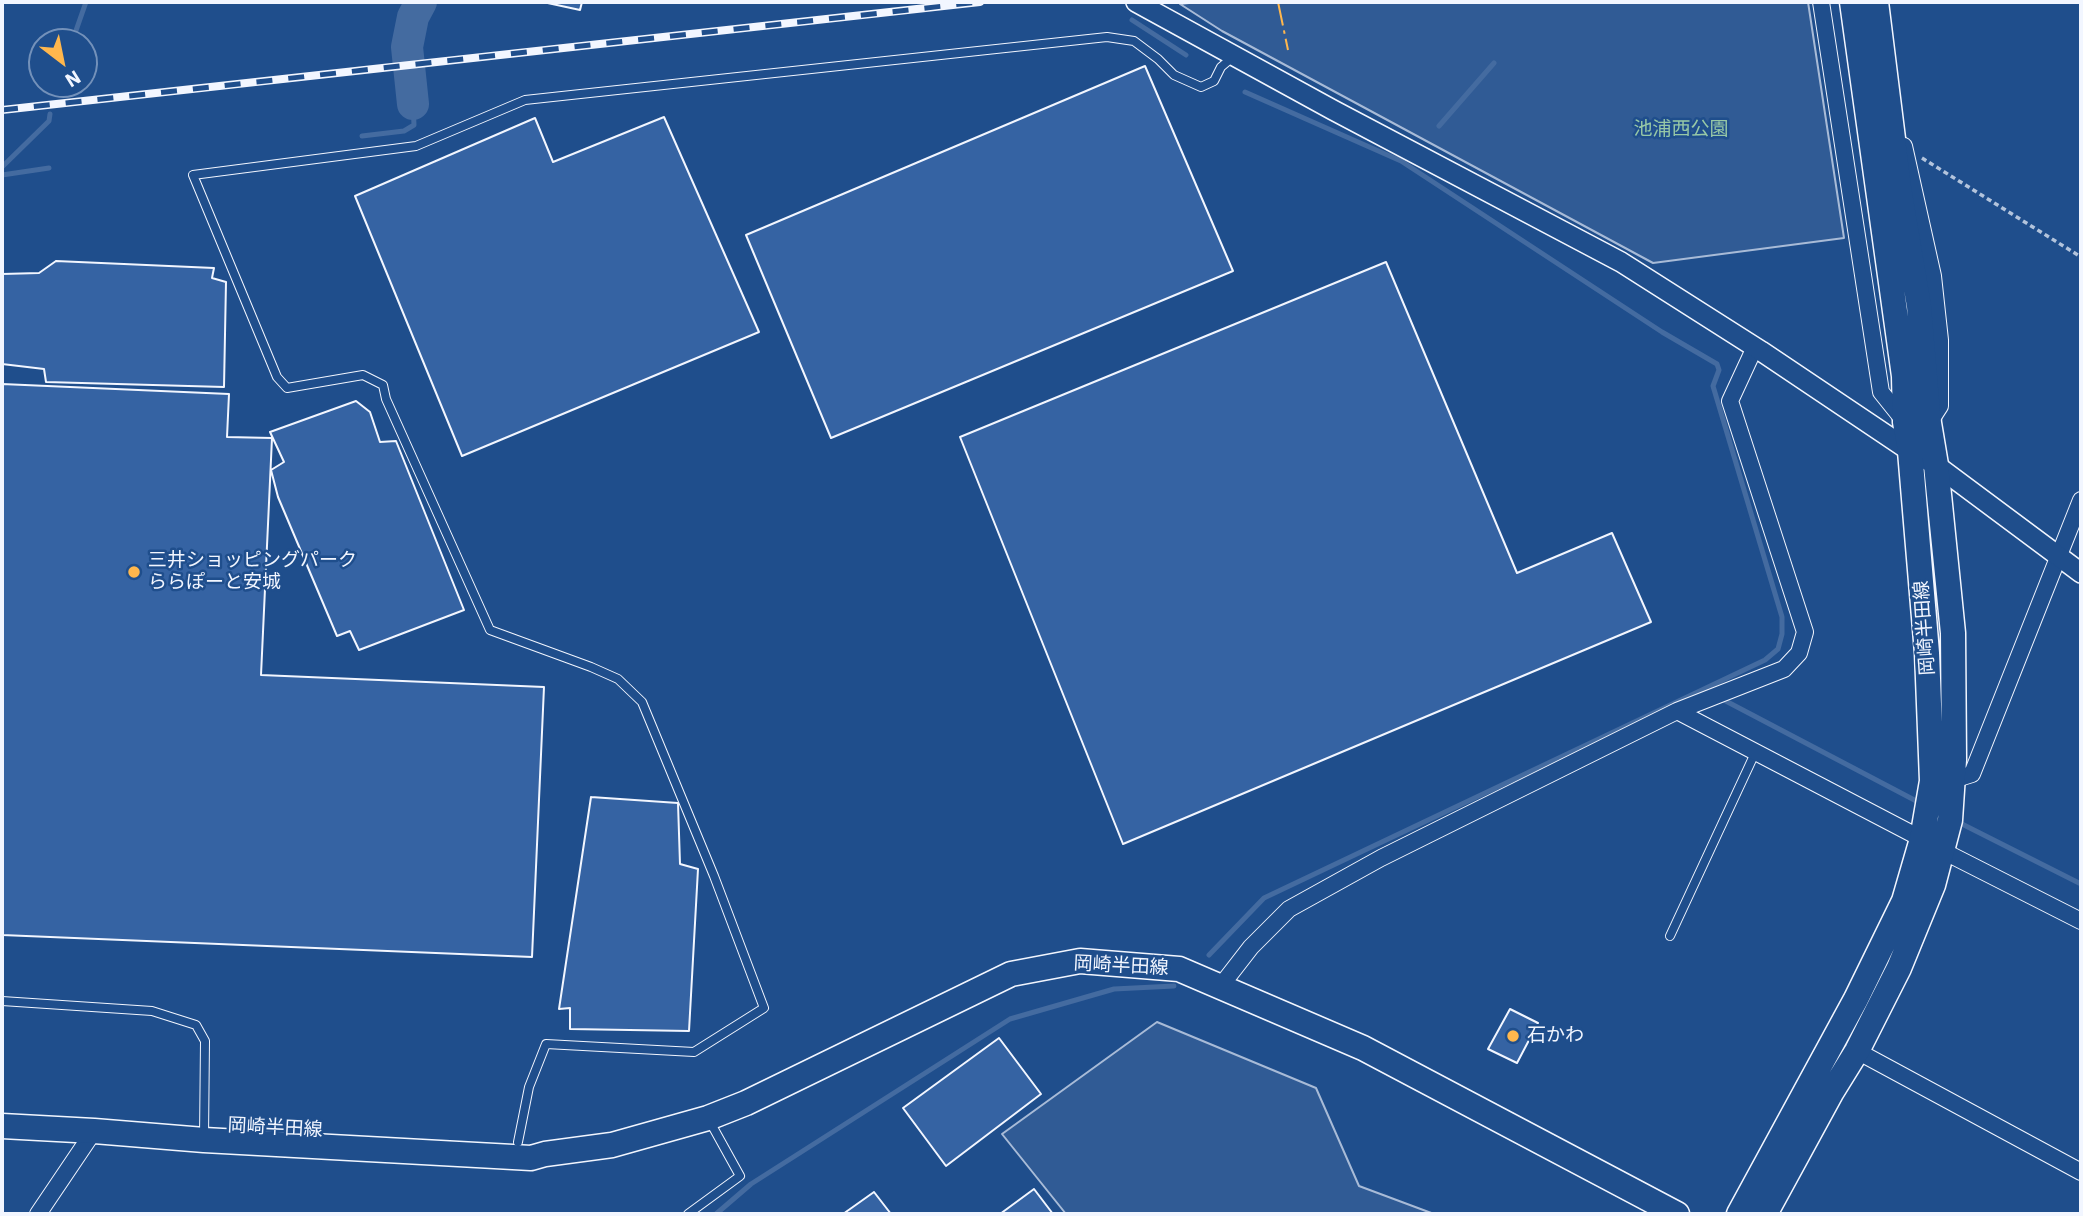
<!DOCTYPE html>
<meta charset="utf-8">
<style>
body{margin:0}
#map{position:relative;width:2083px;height:1216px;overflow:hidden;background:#1f4e8c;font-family:"IBM Plex Sans",sans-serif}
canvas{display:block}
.frame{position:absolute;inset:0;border:4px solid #f2f6ff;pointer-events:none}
.north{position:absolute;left:28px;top:28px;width:70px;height:70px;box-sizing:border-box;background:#1f4e8c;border:2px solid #7391ba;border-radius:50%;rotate:148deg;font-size:19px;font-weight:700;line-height:28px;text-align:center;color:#f2f6ff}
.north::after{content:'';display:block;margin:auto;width:24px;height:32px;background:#ffb74d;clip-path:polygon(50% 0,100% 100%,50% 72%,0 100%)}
</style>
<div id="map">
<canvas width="2083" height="1216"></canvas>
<div class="frame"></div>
<div class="north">N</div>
</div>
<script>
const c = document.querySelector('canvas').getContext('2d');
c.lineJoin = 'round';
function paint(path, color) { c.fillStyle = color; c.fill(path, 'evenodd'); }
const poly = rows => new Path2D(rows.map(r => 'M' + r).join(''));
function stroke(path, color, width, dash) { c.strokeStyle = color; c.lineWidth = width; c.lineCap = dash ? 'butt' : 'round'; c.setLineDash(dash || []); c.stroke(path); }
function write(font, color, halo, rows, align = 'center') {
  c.font = font + ' "IBM Plex Sans","Noto Sans JP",sans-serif'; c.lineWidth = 5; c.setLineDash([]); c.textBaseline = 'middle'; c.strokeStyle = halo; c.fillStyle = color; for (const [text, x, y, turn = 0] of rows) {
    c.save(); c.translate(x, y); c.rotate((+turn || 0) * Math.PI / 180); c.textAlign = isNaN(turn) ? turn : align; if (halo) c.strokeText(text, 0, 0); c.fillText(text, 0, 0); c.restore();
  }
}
const built = poly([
 [1198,2,1808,2,1844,238,1653,263,1222,31,1180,4,1198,2],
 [1157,1022,1316,1088,1359,1186,1434,1214,1066,1214,1002,1134,1157,1022]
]);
const stream = poly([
 [1132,20,1186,55],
 [72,42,86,2],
 [46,88,49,84],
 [1439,126,1494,63],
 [362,136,404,131,414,125,413,104],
 [2,167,49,121,50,114],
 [2,175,49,168],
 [1720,698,1922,804],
 [1956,821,2081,884],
 [1209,955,1264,898,1765,660,1778,649,1782,634,1782,617,1713,386,1719,370,1717,364,1662,332,1401,161,1245,92],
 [716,1214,751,1184,1010,1019,1114,989,1174,986]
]);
const river = poly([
 [413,104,407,47,413,17,421,2]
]);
const building = poly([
 [543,2,582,2,580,10,543,2],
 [1145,66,1233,271,831,438,746,235,1145,66],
 [664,117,759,332,462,456,355,196,535,118,553,162,664,117],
 [56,261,214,268,212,278,226,282,224,387,46,382,44,369,2,364,2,274,39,273,56,261],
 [1386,262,1517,573,1612,533,1651,622,1123,844,960,437,1386,262],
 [2,384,229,394,227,437,272,438,261,675,544,687,532,957,2,935,2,384],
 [356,401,370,412,380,442,396,441,464,610,359,650,350,631,337,636,278,497,271,470,284,462,270,432,356,401],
 [591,797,678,803,680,864,698,869,689,1031,570,1029,570,1008,559,1009,591,797],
 [1510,1009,1538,1023,1517,1063,1488,1049,1510,1009],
 [999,1038,1041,1094,946,1166,903,1108,999,1038],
 [1034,1189,1053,1214,1000,1214,1034,1189],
 [874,1192,891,1214,843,1214,874,1192]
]);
const path = poly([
 [1922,158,2081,257]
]);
const service = poly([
 [1670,936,1756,751],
 [2,1001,152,1011,196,1025,205,1041,204,1137],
 [518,1142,529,1087,546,1044,694,1052,764,1008,714,876,642,702,618,679,591,667,490,630,386,399,383,385,363,375,287,388,277,377,193,175,416,146,525,100,1107,37,1134,41,1158,59,1174,75,1201,87,1214,81,1221,67,1234,56],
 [688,1214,740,1176,709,1120]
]);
const minor = poly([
 [1821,2,1881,392,1905,422],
 [1904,146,1933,276,1940,340,1940,406,1929,423],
 [1677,711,1922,839],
 [1953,780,1972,774,2081,500],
 [1943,851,2081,921],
 [1220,987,1251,947,1289,909,1381,858,1677,711,1784,669,1799,653,1805,632,1730,401,1755,347],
 [1857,1051,2081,1172],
 [38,1214,94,1131]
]);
const tertiary = poly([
 [1136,2,1333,110,1621,262,1761,351,1910,451,1936,465,2081,573]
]);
const primary = poly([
 [2,1126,94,1131,204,1140,531,1158,545,1154,612,1145,708,1118,746,1103,1011,974,1080,961,1179,969,1363,1048,1677,1214],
 [1739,1214,1856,999,1904,901,1922,839,1932,781,1927,653,1910,451,1905,422,1904,376,1852,2],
 [1765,1214,1831,1093,1857,1051,1899,968,1933,885,1950,820,1954,760,1953,633,1936,465,1929,423,1919,306,1899,187,1876,2]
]);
const rail = poly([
 [2,110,980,2]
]);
const power = poly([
 [1278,2,1288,50]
]);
const markers = [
 [134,572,7,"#ffb74d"],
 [1513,1036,7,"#ffb74d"]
];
const parkNames = [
 ["池浦西公園",1681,130]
];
const poiNames = [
 ["三井ショッピングパーク",148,561],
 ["ららぽーと安城",148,583],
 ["石かわ",1527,1036]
];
const streetNames = [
 ["岡崎半田線",1925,628,-94],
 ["岡崎半田線",1121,966,3],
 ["岡崎半田線",275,1128,3]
];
paint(built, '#305b95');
stroke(built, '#a8bbd7', 2);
stroke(stream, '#446ba0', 5);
stroke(river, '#446ba0', 32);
paint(building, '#3563a3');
stroke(building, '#f2f6ff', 2);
stroke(service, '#f2f6ff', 10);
stroke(minor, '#f2f6ff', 18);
stroke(tertiary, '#f2f6ff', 22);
stroke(primary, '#f2f6ff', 27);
stroke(path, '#b3c4dc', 3.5, [5, 3.5]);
stroke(service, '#1f4e8c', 8);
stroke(minor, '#1f4e8c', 16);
stroke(tertiary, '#1f4e8c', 19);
stroke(primary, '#1f4e8c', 24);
stroke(rail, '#f2f6ff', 8);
stroke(rail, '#1f4e8c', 5, [16]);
stroke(power, '#ffb74d', 2, [24, 5, 3.5, 5]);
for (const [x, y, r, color] of markers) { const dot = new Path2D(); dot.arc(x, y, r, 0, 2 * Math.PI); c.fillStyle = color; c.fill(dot); stroke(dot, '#1f4e8c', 2.5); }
write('19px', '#97c8a6', '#1f4e8c', parkNames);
write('19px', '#f2f6ff', '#1f4e8c', poiNames, 'left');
write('19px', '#f2f6ff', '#1f4e8c', streetNames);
</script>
